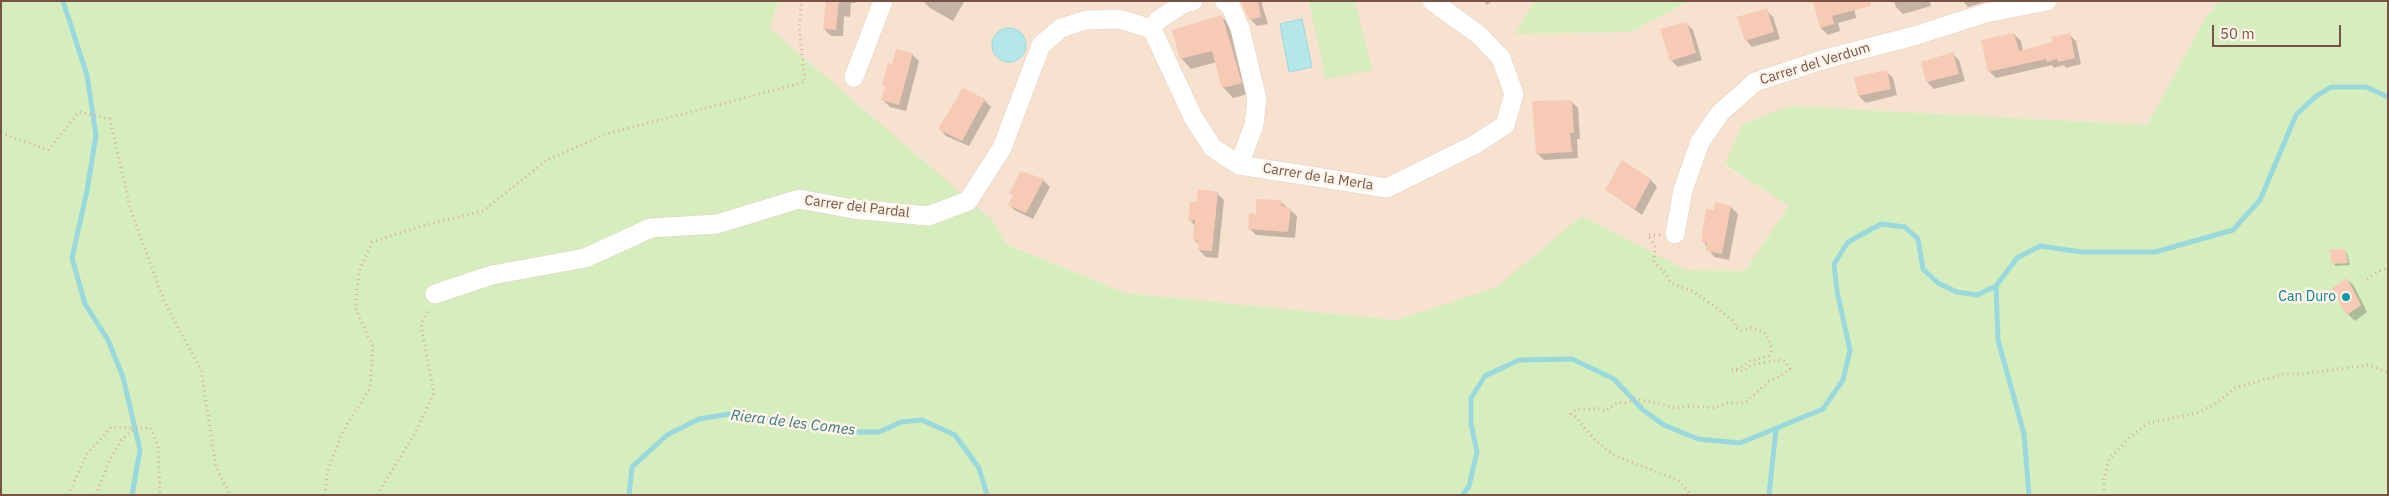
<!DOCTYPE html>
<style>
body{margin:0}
#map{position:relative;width:2389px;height:496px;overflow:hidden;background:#fef0e1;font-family:"IBM Plex Sans",sans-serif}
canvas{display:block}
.frame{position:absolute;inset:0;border:2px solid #785345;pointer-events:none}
.scale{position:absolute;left:2212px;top:25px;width:129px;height:22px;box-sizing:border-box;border:2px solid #785345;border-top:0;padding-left:6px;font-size:15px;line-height:18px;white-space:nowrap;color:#785345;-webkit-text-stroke:4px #fff5ea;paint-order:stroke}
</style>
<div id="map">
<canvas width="2389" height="496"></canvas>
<div class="frame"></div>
<div class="scale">50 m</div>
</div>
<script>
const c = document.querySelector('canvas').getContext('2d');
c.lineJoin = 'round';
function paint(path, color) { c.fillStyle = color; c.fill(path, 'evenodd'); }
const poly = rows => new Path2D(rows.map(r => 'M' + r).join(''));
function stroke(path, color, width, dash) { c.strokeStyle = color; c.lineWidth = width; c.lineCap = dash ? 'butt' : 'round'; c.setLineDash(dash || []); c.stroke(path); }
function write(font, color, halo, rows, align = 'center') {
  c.font = font + ' "IBM Plex Sans",sans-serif'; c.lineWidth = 5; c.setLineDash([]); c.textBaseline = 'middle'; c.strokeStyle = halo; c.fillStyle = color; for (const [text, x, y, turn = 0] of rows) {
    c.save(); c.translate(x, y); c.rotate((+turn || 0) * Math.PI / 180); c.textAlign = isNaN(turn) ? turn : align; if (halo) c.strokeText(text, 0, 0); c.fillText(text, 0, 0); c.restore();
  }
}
const residential = poly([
 [779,1,1535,1,1516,34,1631,32,1689,1,2219,1,2208,14,2147,125,1790,106,1725,166,1790,206,1745,271,1686,270,1582,217,1497,287,1397,320,1125,293,990,237,757,62]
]);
const green = poly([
 [1,1,779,1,769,28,991,219,1006,244,1125,293,1397,320,1497,287,1582,216,1686,270,1745,271,1789,206,1725,165,1742,125,1790,106,2147,125,2208,14,2219,1,2388,1,2388,495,1,495],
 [1309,1,1355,1,1372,70,1326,79],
 [1535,1,1689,1,1631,32,1515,34]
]);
const water = poly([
 [1302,19,1312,67,1289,72,1280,24,1302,19],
 '992 45a17 17 0 1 1 34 0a17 17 0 1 1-34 0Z'
]);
const shadow = poly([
 [827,1,857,1,856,3,851,3,850,17,844,16,843,36,831,36,824,29],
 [923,1,962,1,964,2,953,21,930,8],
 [1242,1,1261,1,1268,24,1257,26,1250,19],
 [1484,1,1492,1,1487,5],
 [1814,1,1853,1,1856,18,1838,23,1840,31,1828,35,1821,28],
 [1894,1,1930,1,1931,6,1903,14,1896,7],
 [1963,1,1985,1,1985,2,1968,7],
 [1766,10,1773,17,1780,39,1752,47,1746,40],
 [1222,17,1232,27,1251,93,1233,98,1223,87,1217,62,1191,69,1181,58],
 [1686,23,1693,30,1702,60,1678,67,1671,60],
 [2014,34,2021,41,2023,51,2054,43,2069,34,2076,41,2081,64,2066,68,2064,65,2054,68,2052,65,1996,78,1989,71],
 [912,54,919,61,906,111,890,107,883,100,886,87,884,85,893,65],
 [1953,54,1959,60,1965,81,1934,89,1927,82,1922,62],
 [1886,71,1893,78,1897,95,1866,103,1859,96,1855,78],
 [984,100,991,107,969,146,946,136,940,129],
 [1571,101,1578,108,1580,139,1577,139,1578,158,1544,160,1537,153],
 [1622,162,1651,180,1657,187,1642,215,1607,190],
 [1043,180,1050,187,1033,219,1016,211,1009,205,1014,196,1011,193],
 [1217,193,1224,200,1218,258,1206,257,1199,250,1199,244,1194,240,1195,226,1190,220,1198,203],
 [1281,202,1297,216,1295,238,1256,235,1250,229],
 [1716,203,1731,207,1738,214,1729,260,1714,257,1703,241,1715,212],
 [2344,250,2347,253,2350,265,2336,266,2333,263],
 [2347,279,2354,286,2367,312,2355,321,2348,314]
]);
const stream = poly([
 [63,1,87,75,96,135,87,191,72,258,85,304,108,340,123,377,140,450,132,495],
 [1996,286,1998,340,2024,434,2029,495],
 [629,495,632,467,667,435,699,419,729,414,781,420,840,432,879,432,901,422,922,420,955,435,979,468,987,495],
 [1463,495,1469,486,1477,452,1471,424,1471,398,1485,376,1519,360,1572,359,1614,379,1643,410,1664,425,1698,439,1740,443,1823,409,1843,380,1850,350,1837,291,1834,264,1848,242,1881,224,1905,227,1918,239,1923,269,1938,283,1957,292,1977,295,1996,286,2017,258,2040,246,2082,252,2155,252,2233,230,2260,200,2296,115,2315,97,2331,87,2366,87,2388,97],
 [1769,495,1776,429]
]);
const building = poly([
 [826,1,839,1,836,30,823,29],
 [1241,1,1258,1,1261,17,1249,20],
 [1813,1,1871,1,1871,6,1832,16,1834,24,1820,28],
 [1767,8,1774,32,1745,41,1737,17],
 [1222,15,1242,83,1222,88,1212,51,1180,59,1172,30],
 [1687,22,1696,53,1670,61,1660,29],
 [2014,33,2019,51,2053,42,2051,37,2070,33,2075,58,2058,62,2057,59,2047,62,2046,59,1988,72,1981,40],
 [896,49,913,53,899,105,881,100,885,86,882,85,888,63,892,64],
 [1953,52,1959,74,1926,82,1921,62],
 [1887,70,1891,89,1858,96,1854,77],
 [963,88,985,99,962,141,938,129],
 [1572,100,1574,133,1570,133,1572,152,1536,154,1532,101],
 [1622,160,1651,179,1635,209,1605,190],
 [1021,171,1044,179,1026,213,1008,205,1013,195,1009,193],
 [1198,189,1218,192,1212,251,1198,250,1198,241,1193,240,1195,220,1188,221,1190,202,1196,202],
 [1256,199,1281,200,1282,206,1291,208,1288,232,1248,229,1249,213,1256,214],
 [1715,202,1731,206,1722,254,1706,251,1707,243,1701,242,1706,209,1714,210],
 [2345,249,2348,263,2332,264,2329,250],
 [2347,278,2361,305,2347,315,2331,289]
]);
const path = poly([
 [1,133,48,150,79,112,110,119,130,208,164,301,201,370,216,467,230,495],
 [1660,235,1648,235,1655,246,1654,262,1665,273,1671,283,1692,291,1717,308,1735,323,1736,328,1742,331,1751,328,1764,332,1771,344,1771,352,1769,356,1750,361,1739,369,1732,370,1743,371,1752,365,1778,360,1785,361,1790,369,1777,378,1769,381,1745,403,1726,403,1715,408,1690,406,1678,408,1637,399,1626,403,1618,402,1606,411,1597,408,1592,410,1579,409,1572,412,1571,414,1575,416,1595,440,1613,455,1678,480,1692,495],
 [2367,279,2381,270,2388,268],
 [68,495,87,454,111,427,134,428],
 [96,495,110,459,122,439,135,428,151,428,158,447,160,495],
 [325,495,327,473,343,431,370,388,373,347,355,307,359,272,372,242,418,227,483,211,547,160,606,134,805,82,799,27,802,1],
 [377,495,415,433,434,393,421,325,429,309],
 [2104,495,2104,479,2109,459,2130,437,2148,423,2197,413,2215,404,2235,388,2284,374,2303,374,2368,365,2388,372]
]);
const minor = poly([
 [1224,1,1230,5,1240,28,1257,99,1254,125,1239,165],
 [1152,29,1193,117,1213,148,1239,165,1387,188,1474,145,1505,125,1514,94,1501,58,1479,35,1432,1],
 [1152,29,1158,20,1185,3,1193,1],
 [854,77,883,1],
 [1675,234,1683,190,1700,142,1720,113,1755,82,1825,59,1914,36,1986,13,2047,1],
 [435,294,492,275,585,258,651,228,717,224,799,199,853,209,928,216,968,201,1002,148,1041,45,1061,28,1086,20,1119,19,1152,29]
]);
const markers = [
 [2346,297,5,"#0f9aa8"]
];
const streetNames = [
 ["Carrer del Verdum",1815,64,-17],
 ["Carrer de la Merla",1318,177,9],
 ["Carrer del Pardal",857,207,7]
];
const cultureNames = [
 ["Can Duro",2336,297]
];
const waterNames = [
 ["Riera de les Comes",793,423,7]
];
paint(residential, '#f7e1cf');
paint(green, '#d6edbe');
paint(water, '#b4e7ea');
stroke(water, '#99d9dd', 1);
paint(shadow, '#0003');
stroke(stream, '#99d9dd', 5);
paint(building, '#f7cab6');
stroke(minor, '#e6cdbe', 20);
stroke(path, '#dcad99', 3, [1, 4]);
stroke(minor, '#fff', 19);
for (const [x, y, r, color] of markers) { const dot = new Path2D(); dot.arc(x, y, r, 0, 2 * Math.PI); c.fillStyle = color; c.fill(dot); stroke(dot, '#fff5ea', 2); }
write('14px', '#785345', '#fff5ea', streetNames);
write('14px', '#0d838f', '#fff5ea', cultureNames, 'right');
write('italic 15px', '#377a7f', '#fff5ea', waterNames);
</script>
